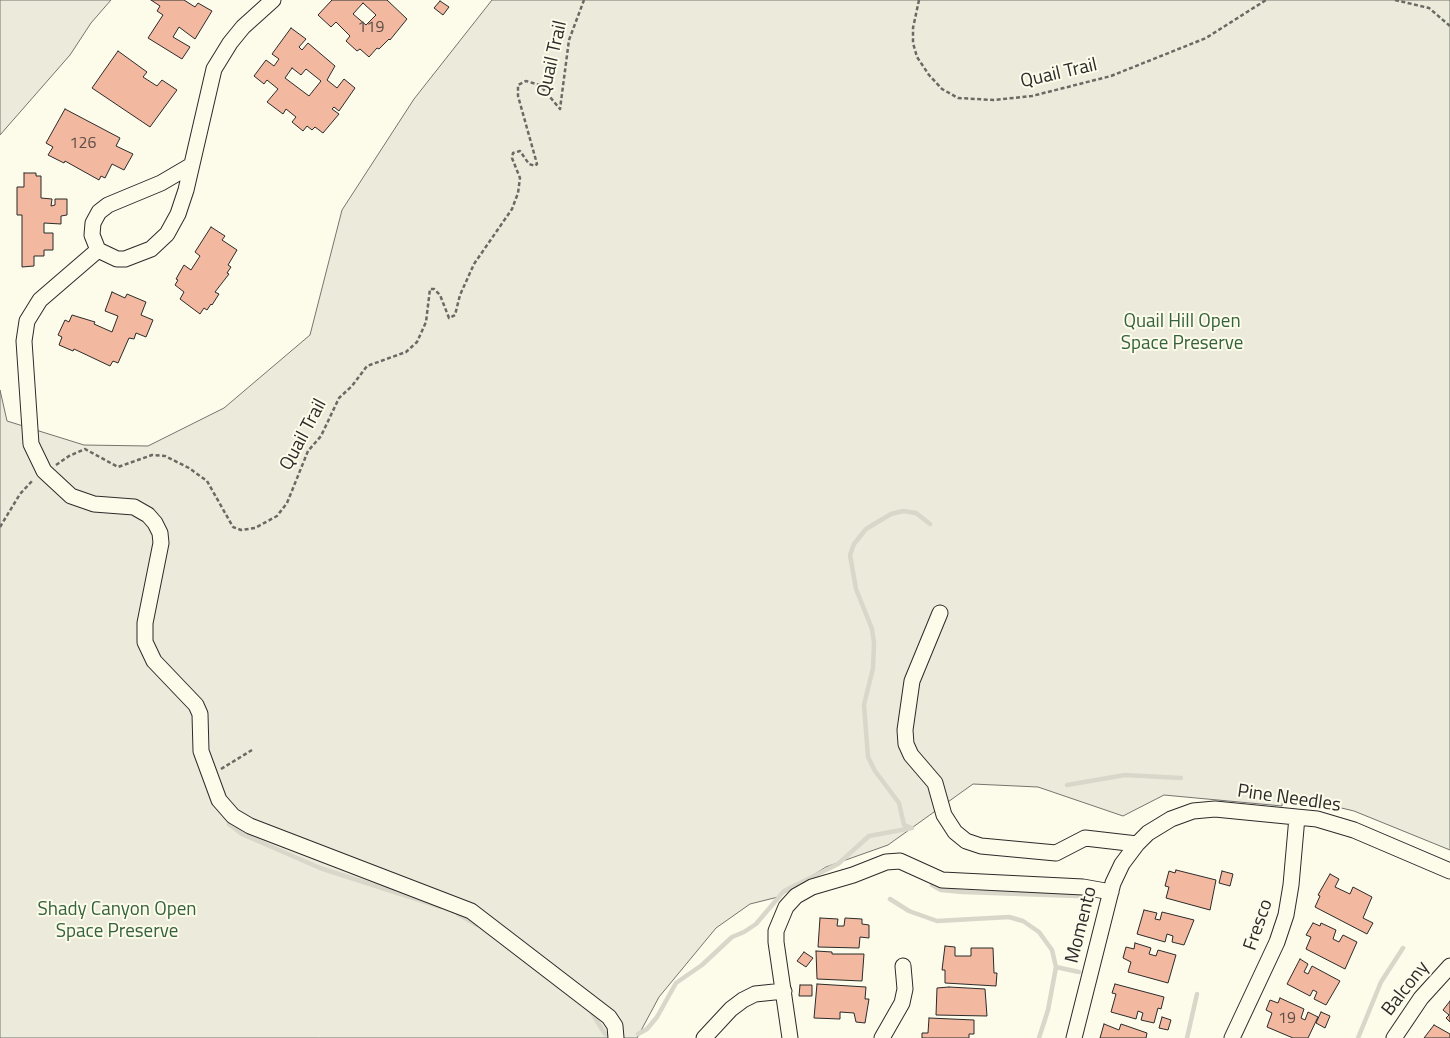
<!DOCTYPE html>
<style>
body{margin:0}
canvas{display:block;background:#fdfbea}
</style>
<canvas width="1450" height="1038"></canvas>
<script>
const c = document.querySelector('canvas').getContext('2d');
c.lineJoin = 'round';
function paint(path, color) { c.fillStyle = color; c.fill(path, 'evenodd'); }
const poly = rows => new Path2D(rows.map(r => 'M' + r).join(''));
function stroke(path, color, width, dash) { c.strokeStyle = color; c.lineWidth = width; c.lineCap = dash ? 'butt' : 'round'; c.setLineDash(dash || []); c.stroke(path); }
function write(font, color, halo, rows, align = 'center') {
  c.font = font + ' "Titillium Web",sans-serif'; c.lineWidth = 4; c.setLineDash([]); c.textBaseline = 'middle'; c.strokeStyle = halo; c.fillStyle = color; for (const [text, x, y, turn = 0] of rows) {
    c.save(); c.translate(x, y); c.rotate((+turn || 0) * Math.PI / 180); c.textAlign = isNaN(turn) ? turn : align; if (halo) c.strokeText(text, 0, 0); c.fillText(text, 0, 0); c.restore();
  }
}
const green = poly([
 [0,0,111,0,91,23,70,55,0,135,0,0],
 [492,0,1450,0,1450,850,1354,811,1304,799,1283,798,1282,806,1164,795,1123,816,1038,787,973,784,888,845,826,867,778,897,750,904,716,928,659,997,637,1038,0,1038,0,390,7,421,84,445,148,446,224,408,310,335,342,210,414,99,492,0]
]);
const stream = poly([
 [1067,785,1125,775,1181,778],
 [229,824,242,834,320,868,441,907],
 [932,885,941,890,963,892,1077,896,1082,893],
 [890,899,909,911,937,921,1009,917,1023,921,1039,932,1052,950,1056,967,1048,1010,1039,1038],
 [458,914,477,925],
 [1056,967,1079,972],
 [592,1013,605,1034,610,1036],
 [638,1034,647,1029,657,1017,676,983,702,965,732,937,744,932,756,924,784,891,838,864,869,836,912,828,904,825,899,803,875,771,868,757,864,705,873,668,874,643,872,629,856,589,850,555,854,544,866,529,891,514,903,511,916,513,930,524],
 [1187,1038,1197,994],
 [1358,1038,1381,982,1403,948]
]);
const building = poly([
 [151,0,184,0,195,7,198,3,212,11,195,39,179,27,173,37,190,47,182,59,148,38,163,15,157,11,160,6,151,0],
 [332,0,387,0,407,19,390,40,389,39,379,49,377,48,369,57,360,49,357,51,346,41,350,36,336,22,331,27,318,15,332,0],
 [363,3,376,15,366,25,353,14,363,3],
 [440,1,449,7,443,15,434,8,440,1],
 [291,28,306,39,299,47,302,50,308,43,335,66,327,80,337,88,344,79,355,88,339,111,334,107,332,109,339,114,323,133,315,127,312,130,307,126,303,131,292,122,296,117,286,109,283,114,267,102,278,89,267,80,264,84,254,76,266,60,274,66,279,59,272,54,291,28],
 [292,68,301,75,306,69,321,81,309,96,285,78,292,68],
 [118,51,147,72,143,77,157,86,162,80,177,90,150,127,92,88,118,51],
 [65,109,120,138,116,146,133,154,124,170,112,164,105,178,101,176,99,180,65,161,64,163,48,155,53,147,46,143,65,109],
 [24,173,36,173,36,176,41,176,41,198,52,199,51,206,55,205,55,199,67,199,67,215,61,216,61,224,44,223,44,233,53,233,53,250,44,250,44,256,34,256,34,266,22,267,22,215,17,215,17,187,24,187,24,173],
 [211,227,225,236,222,240,237,250,228,265,231,267,227,273,229,274,215,292,219,294,212,305,211,304,207,310,204,308,200,314,180,299,184,292,175,285,178,280,176,279,184,265,191,270,200,256,195,252,211,227],
 [112,292,125,298,127,294,146,302,141,315,153,320,146,337,136,333,134,339,129,338,118,363,113,361,110,366,74,349,73,351,59,345,62,337,58,335,65,320,69,322,72,315,95,322,94,324,112,332,118,316,105,311,112,292],
 [1176,870,1216,880,1210,910,1166,898,1169,887,1165,886,1169,871,1175,873,1176,870],
 [1222,871,1233,874,1230,886,1219,883,1222,871],
 [1330,874,1339,879,1335,887,1350,894,1353,887,1372,897,1363,918,1373,923,1367,934,1315,907,1320,896,1318,895,1330,874],
 [1144,910,1157,913,1155,919,1160,920,1162,912,1194,920,1184,945,1172,942,1173,936,1167,934,1165,942,1137,934,1144,910],
 [820,918,838,919,837,926,844,926,845,918,862,919,862,924,869,925,869,938,860,937,859,948,818,947,820,918],
 [1313,923,1320,926,1321,923,1336,930,1333,939,1339,942,1343,935,1357,942,1345,969,1306,949,1311,937,1306,935,1313,923],
 [1135,943,1151,948,1149,954,1156,956,1158,950,1176,955,1168,983,1128,972,1131,962,1123,958,1126,947,1134,949,1135,943],
 [945,946,955,947,955,956,971,956,971,948,993,948,994,973,997,973,996,986,945,983,945,970,942,970,945,946],
 [816,951,832,952,832,954,864,954,862,981,817,979,816,951],
 [804,952,813,958,806,967,797,961,804,952],
 [1300,959,1308,964,1304,972,1308,974,1312,966,1340,981,1326,1005,1314,999,1317,992,1313,990,1310,996,1287,984,1300,959],
 [817,984,866,987,865,999,869,999,865,1023,856,1022,854,1013,840,1012,840,1019,814,1018,817,984],
 [1115,984,1164,997,1161,1009,1158,1008,1154,1023,1141,1020,1143,1013,1138,1011,1136,1019,1111,1012,1116,994,1112,993,1115,984],
 [800,985,812,985,812,996,799,996,800,985],
 [949,987,985,989,987,1016,936,1015,937,988,949,987],
 [1280,998,1304,1009,1301,1018,1305,1020,1308,1012,1318,1017,1308,1038,1293,1038,1267,1027,1272,1013,1266,1010,1270,1000,1278,1003,1280,998],
 [1450,1001,1450,1022,1446,1018,1449,1015,1443,1010,1450,1001],
 [1321,1012,1330,1016,1325,1028,1316,1023,1321,1012],
 [1162,1017,1171,1020,1168,1030,1159,1028,1162,1017],
 [929,1018,974,1020,974,1034,969,1034,969,1038,922,1038,922,1033,928,1033,929,1018],
 [1104,1024,1119,1030,1121,1024,1147,1033,1146,1038,1100,1038,1104,1024],
 [1434,1025,1450,1034,1450,1038,1424,1038,1434,1025]
]);
const path = poly([
 [919,0,913,28,913,43,917,57,929,75,942,89,958,98,994,100,1032,96,1111,76,1206,38,1266,0],
 [1395,0,1429,8,1450,26],
 [56,465,69,456,85,449,118,467,152,455,165,456,189,468,207,481,233,527,241,530,255,528,277,516,287,503,308,451,321,436,339,398,352,386,367,366,406,352,417,342,426,322,430,289,434,289,440,295,449,318,455,315,460,295,474,264,512,209,518,193,520,178,512,158,513,153,520,151,529,164,535,166,537,164,518,96,518,85,526,81,540,85,560,109,569,40,584,0],
 [0,527,20,494,33,480],
 [221,769,252,750]
]);
const minor = poly([
 [190,166,161,183,108,205,99,212,93,223,92,235,98,250,117,259,125,259,151,249,167,234,178,214,186,190,214,69,230,43,243,27,273,0],
 [98,250,40,300,27,321,24,341,31,444,44,471,71,496,94,504,134,507,148,515,155,523,160,533,161,543,145,623,145,642,154,661,196,705,200,714,201,751,219,800,233,816,250,826,471,911,609,1017,615,1026,616,1038],
 [940,613,912,681,905,730,906,744,911,755,935,783,944,815,955,832,966,841,981,846,1056,853,1085,838,1137,844],
 [704,1038,731,1009,743,1000,755,994,784,991],
 [790,1038,776,942,776,931,786,907,796,896,812,887,853,875,886,862,900,861,942,880,1083,887,1111,892],
 [882,1038,902,1003,905,989,903,966],
 [1074,1038,1113,883,1122,864,1137,844,1148,833,1171,819,1193,811,1215,809,1317,819,1354,830,1450,871],
 [1232,1038,1277,942,1286,915,1291,885,1297,817],
 [1394,1038,1421,998,1450,966]
]);
const numberNames = [
 ["119",371,28],
 ["126",83,144],
 ["19",1287,1019]
];
const streetNames = [
 ["Quail Trail",553,59,-77],
 ["Quail Trail",1059,74,-13],
 ["Quail Trail",304,435,-62],
 ["Pine Needles",1289,799,8],
 ["Momento",1082,925,-76],
 ["Fresco",1259,925,-71],
 ["Balcony",1406,989,-52]
];
const parkNames = [
 ["Quail Hill Open",1182,322],
 ["Space Preserve",1182,344],
 ["Shady Canyon Open",117,910],
 ["Space Preserve",117,932]
];
paint(green, '#ecebdb');
stroke(green, '#74746e', 1);
stroke(stream, '#d8d7c9', 4.5);
paint(building, '#f2b8a0');
stroke(building, '#2b2b2b', 1);
stroke(minor, '#2b2b2b', 17);
stroke(path, '#6a6964', 2.5, [4, 2.5]);
stroke(minor, '#fdfbea', 15);
write('16px', '#5d4e48', null, numberNames);
write('19px', '#2b2b2b', '#fdfbea', streetNames);
write('19px', '#34623c', '#fdfbea', parkNames);
</script>
